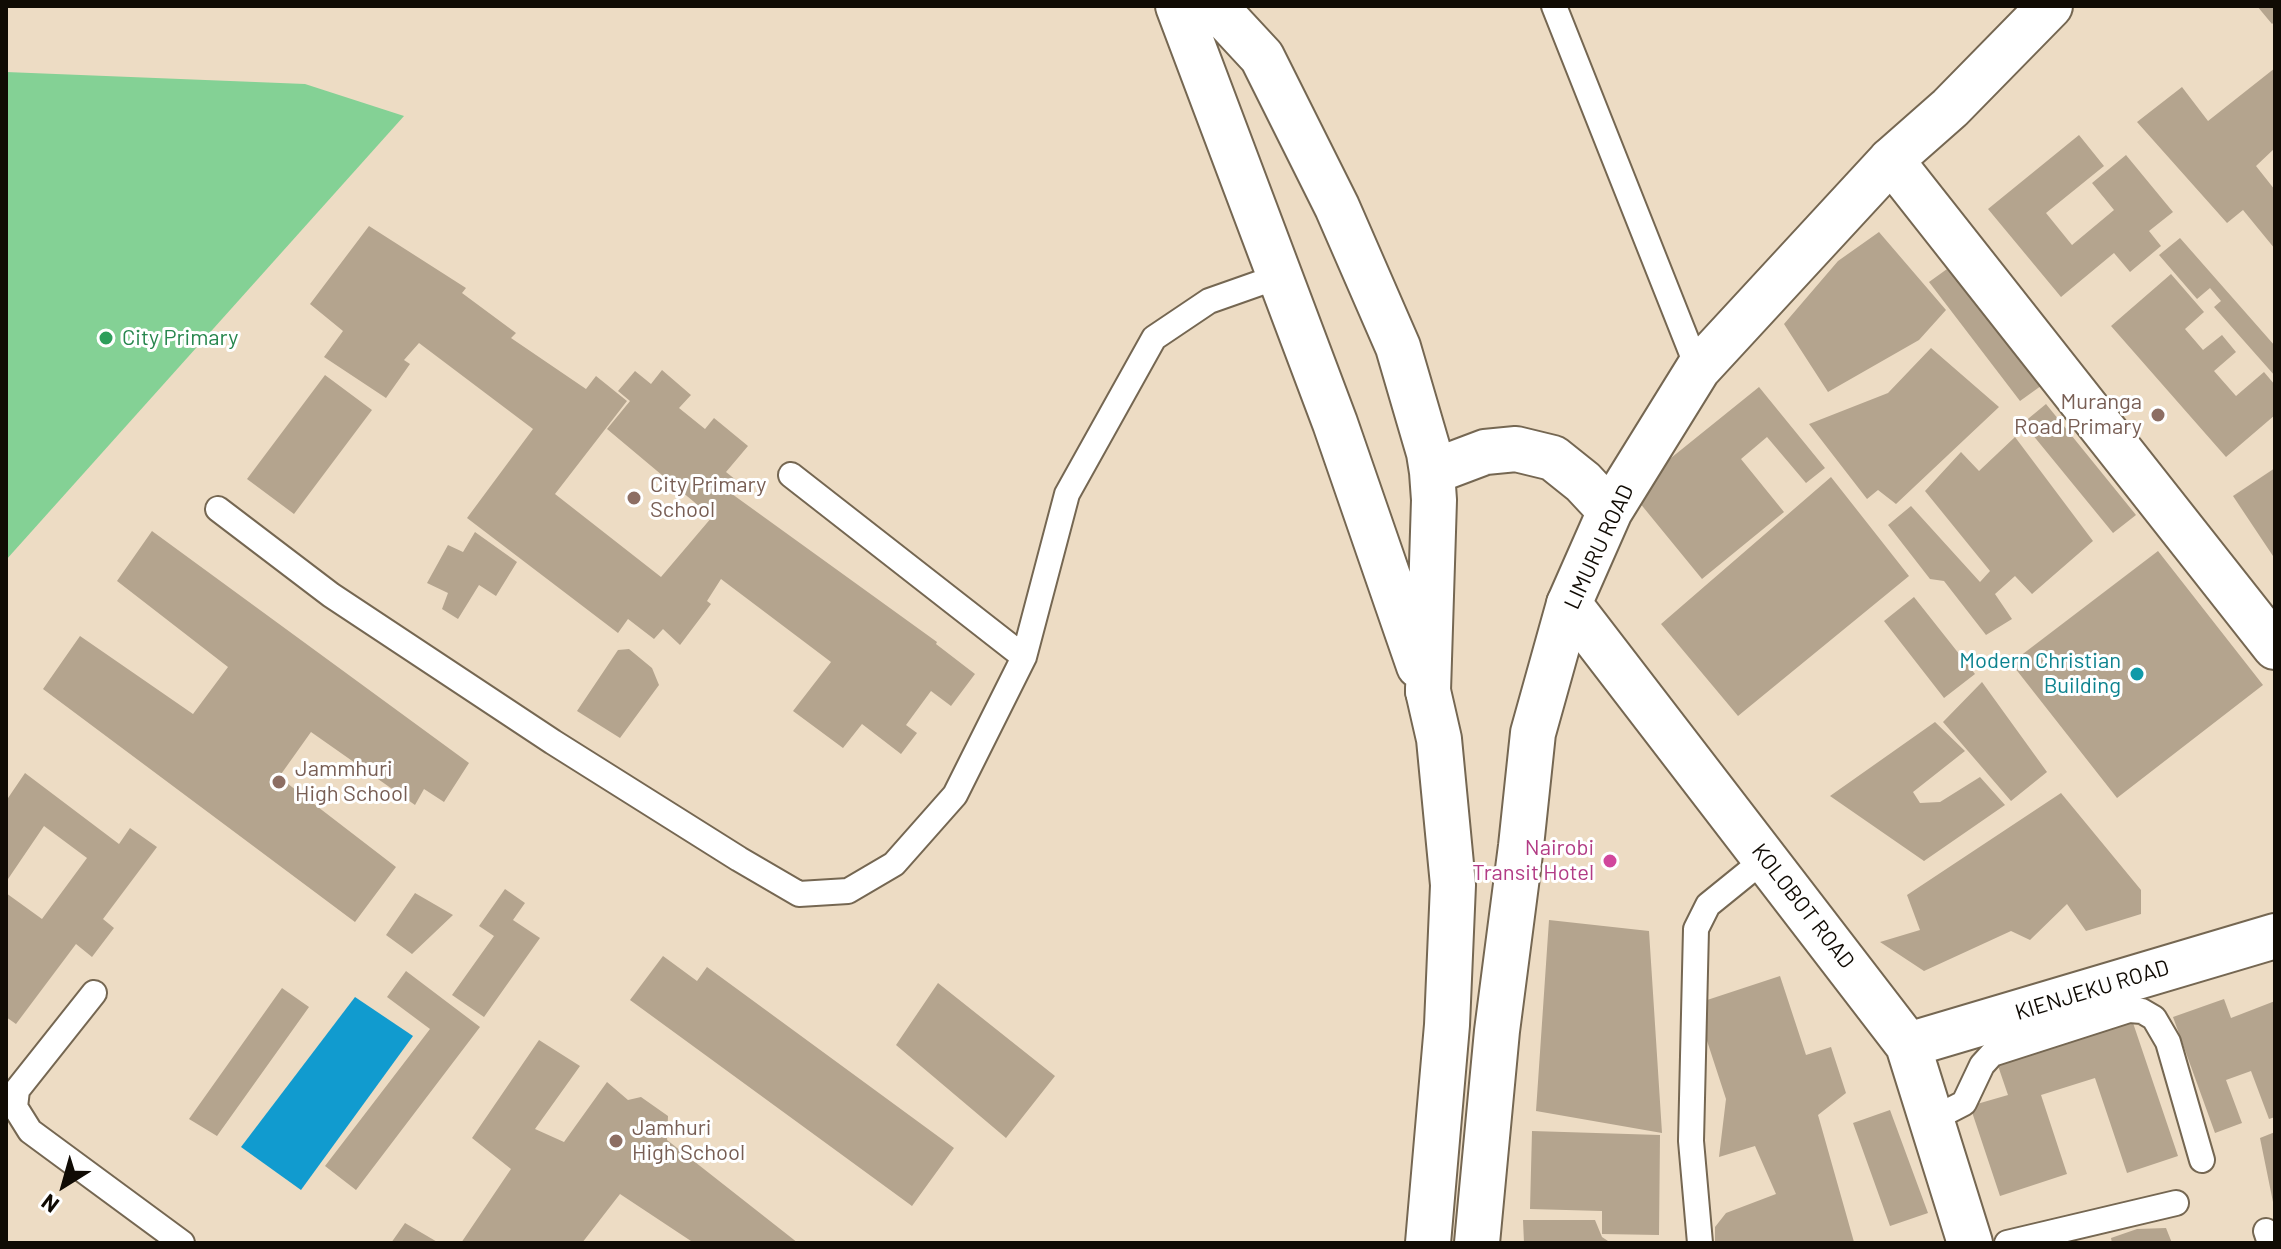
<!DOCTYPE html>
<style>
body{margin:0}
#map{position:relative;width:2281px;height:1249px;overflow:hidden;background:#eddcc4;font-family:Barlow,sans-serif}
canvas{display:block}
.frame{position:absolute;inset:0;border:8px solid #100b04;pointer-events:none}
.north{position:absolute;left:24px;top:1145px;width:80px;height:80px;-webkit-text-stroke:6px #fff;paint-order:stroke;rotate:217deg;font-size:22px;font-weight:700;line-height:32px;text-align:center;color:#100b04}
.north::after{content:'';display:block;margin:auto;width:28px;height:36px;background:#100b04;clip-path:polygon(50% 0,100% 100%,50% 72%,0 100%)}
</style>
<div id="map">
<canvas width="2281" height="1249"></canvas>
<div class="frame"></div>
<div class="north">N</div>
</div>
<script>
const c = document.querySelector('canvas').getContext('2d');
c.lineJoin = 'round';
function paint(path, color) { c.fillStyle = color; c.fill(path, 'evenodd'); }
const poly = rows => new Path2D(rows.map(r => 'M' + r).join(''));
function stroke(path, color, width, dash) { c.strokeStyle = color; c.lineWidth = width; c.lineCap = dash ? 'butt' : 'round'; c.setLineDash(dash || []); c.stroke(path); }
function write(font, color, halo, rows, align = 'center') {
  c.font = font + ' Barlow,sans-serif'; c.lineWidth = 6; c.setLineDash([]); c.textBaseline = 'middle'; c.strokeStyle = halo; c.fillStyle = color; for (const [text, x, y, turn = 0] of rows) {
    c.save(); c.translate(x, y); c.rotate((+turn || 0) * Math.PI / 180); c.textAlign = isNaN(turn) ? turn : align; if (halo) c.strokeText(text, 0, 0); c.fillText(text, 0, 0); c.restore();
  }
}
const green = poly([
 [6,72,305,84,404,116,6,560]
]);
const water = poly([
 [355,997,413,1036,301,1190,241,1147]
]);
const building = poly([
 [2257,6,2275,6,2275,21,2272,24],
 [2275,68,2275,148,2256,166,2275,190,2275,249,2243,210,2227,223,2137,122,2182,87,2208,121],
 [2079,135,2104,166,2046,213,2072,245,2114,210,2092,183,2126,155,2173,212,2149,231,2161,246,2130,272,2114,253,2061,297,1988,209],
 [369,226,466,288,462,293,516,333,511,338,586,389,596,376,627,401,555,494,661,577,712,517,607,429,630,401,618,391,635,371,651,384,662,370,691,395,679,408,705,429,714,418,748,446,726,472,741,484,732,494,937,642,936,644,975,674,951,706,931,691,906,725,917,733,901,754,862,724,843,748,793,711,831,662,721,579,707,601,711,604,680,645,663,629,654,639,628,619,618,633,467,518,533,429,419,343,404,360,410,364,386,398,324,357,343,331,310,304],
 [1879,232,1946,310,1919,340,1828,392,1784,324,1838,261],
 [2180,238,2275,346,2275,376,2214,307,2221,301,2210,288,2197,299,2159,255],
 [1954,264,2045,383,2020,401,1929,282],
 [2171,274,2204,312,2185,329,2203,350,2222,335,2236,352,2214,371,2236,396,2264,372,2275,385,2275,415,2226,457,2111,326],
 [1931,348,1999,407,1896,504,1878,490,1867,499,1809,424,1888,393],
 [325,375,372,410,294,514,247,479],
 [1759,387,1825,468,1806,483,1767,437,1741,459,1784,512,1702,579,1630,491],
 [2046,404,2136,515,2113,533,2023,423],
 [2015,437,2093,541,2032,594,2015,576,1995,594,2012,619,1986,635,1944,581,1930,579,1888,525,1911,506,1980,582,1990,571,1925,491,1961,452,1979,471],
 [2275,468,2275,559,2233,496],
 [1831,477,1909,576,1738,716,1661,624],
 [152,531,469,763,444,802,424,789,415,805,311,732,279,777,396,867,355,922,43,689,80,636,193,714,228,667,117,581],
 [475,532,517,562,496,596,479,585,458,619,442,609,448,593,427,583,448,545,463,552],
 [2158,551,2263,685,2117,798,2011,663],
 [1914,597,1975,674,1944,698,1884,621],
 [629,649,652,668,659,685,620,738,577,711,618,650],
 [1982,682,2047,772,2011,801,1943,722],
 [1935,722,1965,751,1913,792,1920,803,1940,802,1980,777,2005,805,1924,861,1830,796],
 [25,773,119,844,130,828,157,847,103,919,114,928,92,957,76,944,16,1024,6,1017,6,893,42,919,87,858,44,826,6,882,6,801],
 [2061,793,2141,890,2141,914,2086,931,2067,904,2030,940,2011,931,1924,971,1880,942,1920,930,1907,895],
 [505,889,525,903,513,920,540,938,484,1017,452,995,494,936,479,926],
 [415,893,453,915,412,954,386,935],
 [1549,920,1649,931,1662,1133,1536,1111],
 [663,956,697,981,707,967,954,1148,912,1206,630,1000],
 [406,971,480,1027,356,1190,325,1166,430,1029,387,997],
 [1780,976,1806,1055,1831,1047,1846,1093,1818,1115,1854,1242,1715,1243,1715,1227,1726,1213,1776,1194,1755,1146,1719,1157,1726,1099,1695,1004],
 [938,983,1055,1076,1006,1138,896,1045],
 [282,988,309,1007,217,1136,189,1119],
 [2224,999,2231,1018,2275,1001,2275,1117,2269,1119,2251,1071,2226,1080,2242,1123,2215,1133,2173,1017],
 [2131,1017,2178,1156,2127,1173,2095,1078,2041,1095,2067,1174,2000,1196,1970,1106,2008,1095,1996,1060],
 [539,1040,580,1066,535,1129,564,1142,607,1082,628,1100,641,1097,668,1116,667,1140,798,1243,694,1243,620,1194,582,1243,461,1243,511,1169,472,1138],
 [1890,1110,1928,1213,1890,1226,1853,1123],
 [1532,1131,1660,1135,1659,1235,1602,1234,1602,1211,1530,1209],
 [2275,1132,2275,1207,2274,1207,2260,1138],
 [1523,1220,1595,1220,1602,1237,1611,1243,1524,1243],
 [405,1223,439,1243,391,1243],
 [2166,1228,2172,1243,2112,1243,2111,1238,2137,1229]
]);
const service = poly([
 [1554,6,1698,369],
 [791,475,1024,657],
 [218,509,331,595,553,742,739,859,799,894,848,891,894,864,955,795,1024,657,1067,494,1154,338,1209,301,1280,276],
 [94,993,17,1090,15,1107,30,1131,182,1243],
 [1931,1120,1964,1103,1982,1065,1992,1054,2129,1010,2142,1011,2154,1018,2168,1042,2202,1160],
 [2266,1231,2270,1243],
 [1700,1243,1691,1141,1696,929,1708,905,1766,858],
 [2007,1243,2176,1203]
]);
const minor = poly([
 [1891,160,2275,647],
 [1569,604,1908,1045,1970,1243],
 [1908,1045,2275,936]
]);
const secondary = poly([
 [1428,691,1439,739,1453,885,1447,1025,1428,1243]
]);
const primary = poly([
 [1178,6,1335,423,1419,666],
 [1206,6,1223,15,1262,57,1337,207,1398,347,1429,453,1432,472,1434,500,1428,691],
 [1432,472,1485,452,1516,449,1553,458,1583,482,1610,511],
 [1477,1243,1497,1031,1521,846,1533,733,1569,604,1610,511,1698,369,1891,160,1950,108,2050,6]
]);
const markers = [
 [106,338,8,"#2e9e5b"],
 [2158,415,8,"#8d6e63"],
 [634,498,8,"#8d6e63"],
 [2137,674,8,"#0f9aa8"],
 [279,782,8,"#8d6e63"],
 [1610,861,8,"#d1479c"],
 [616,1141,8,"#8d6e63"]
];
const leisureNames = [
 ["City Primary",122,338]
];
const educationNames = [
 ["Muranga",2142,402,"right"],
 ["Road Primary",2142,427,"right"],
 ["City Primary",650,485],
 ["School",650,510],
 ["Jammhuri",295,769],
 ["High School",295,794],
 ["Jamhuri",632,1128],
 ["High School",632,1153]
];
const streetNames = [
 ["LIMURU ROAD",1599,547,-65],
 ["KOLOBOT ROAD",1803,906,52],
 ["KIENJEKU ROAD",2092,990,-17]
];
const cultureNames = [
 ["Modern Christian",2121,661],
 ["Building",2121,686]
];
const hotelNames = [
 ["Nairobi",1594,848],
 ["Transit Hotel",1594,873]
];
paint(green, '#84d195');
paint(water, '#119bcf');
paint(building, '#b4a48e');
stroke(service, '#756752', 28);
stroke(minor, '#756752', 48);
stroke(secondary, '#756752', 48);
stroke(primary, '#756752', 48);
stroke(service, '#fff', 24);
stroke(minor, '#fff', 44);
stroke(secondary, '#fff', 44);
stroke(primary, '#fff', 44);
for (const [x, y, r, color] of markers) { const dot = new Path2D(); dot.arc(x, y, r, 0, 2 * Math.PI); c.fillStyle = color; c.fill(dot); stroke(dot, '#fff', 3); }
write('22px', '#27864d', '#fff', leisureNames, 'left');
write('22px', '#785e54', '#fff', educationNames, 'left');
write('22px', '#100b04', '#fff', streetNames);
write('22px', '#0d838f', '#fff', cultureNames, 'right');
write('22px', '#b23c85', '#fff', hotelNames, 'right');
</script>
